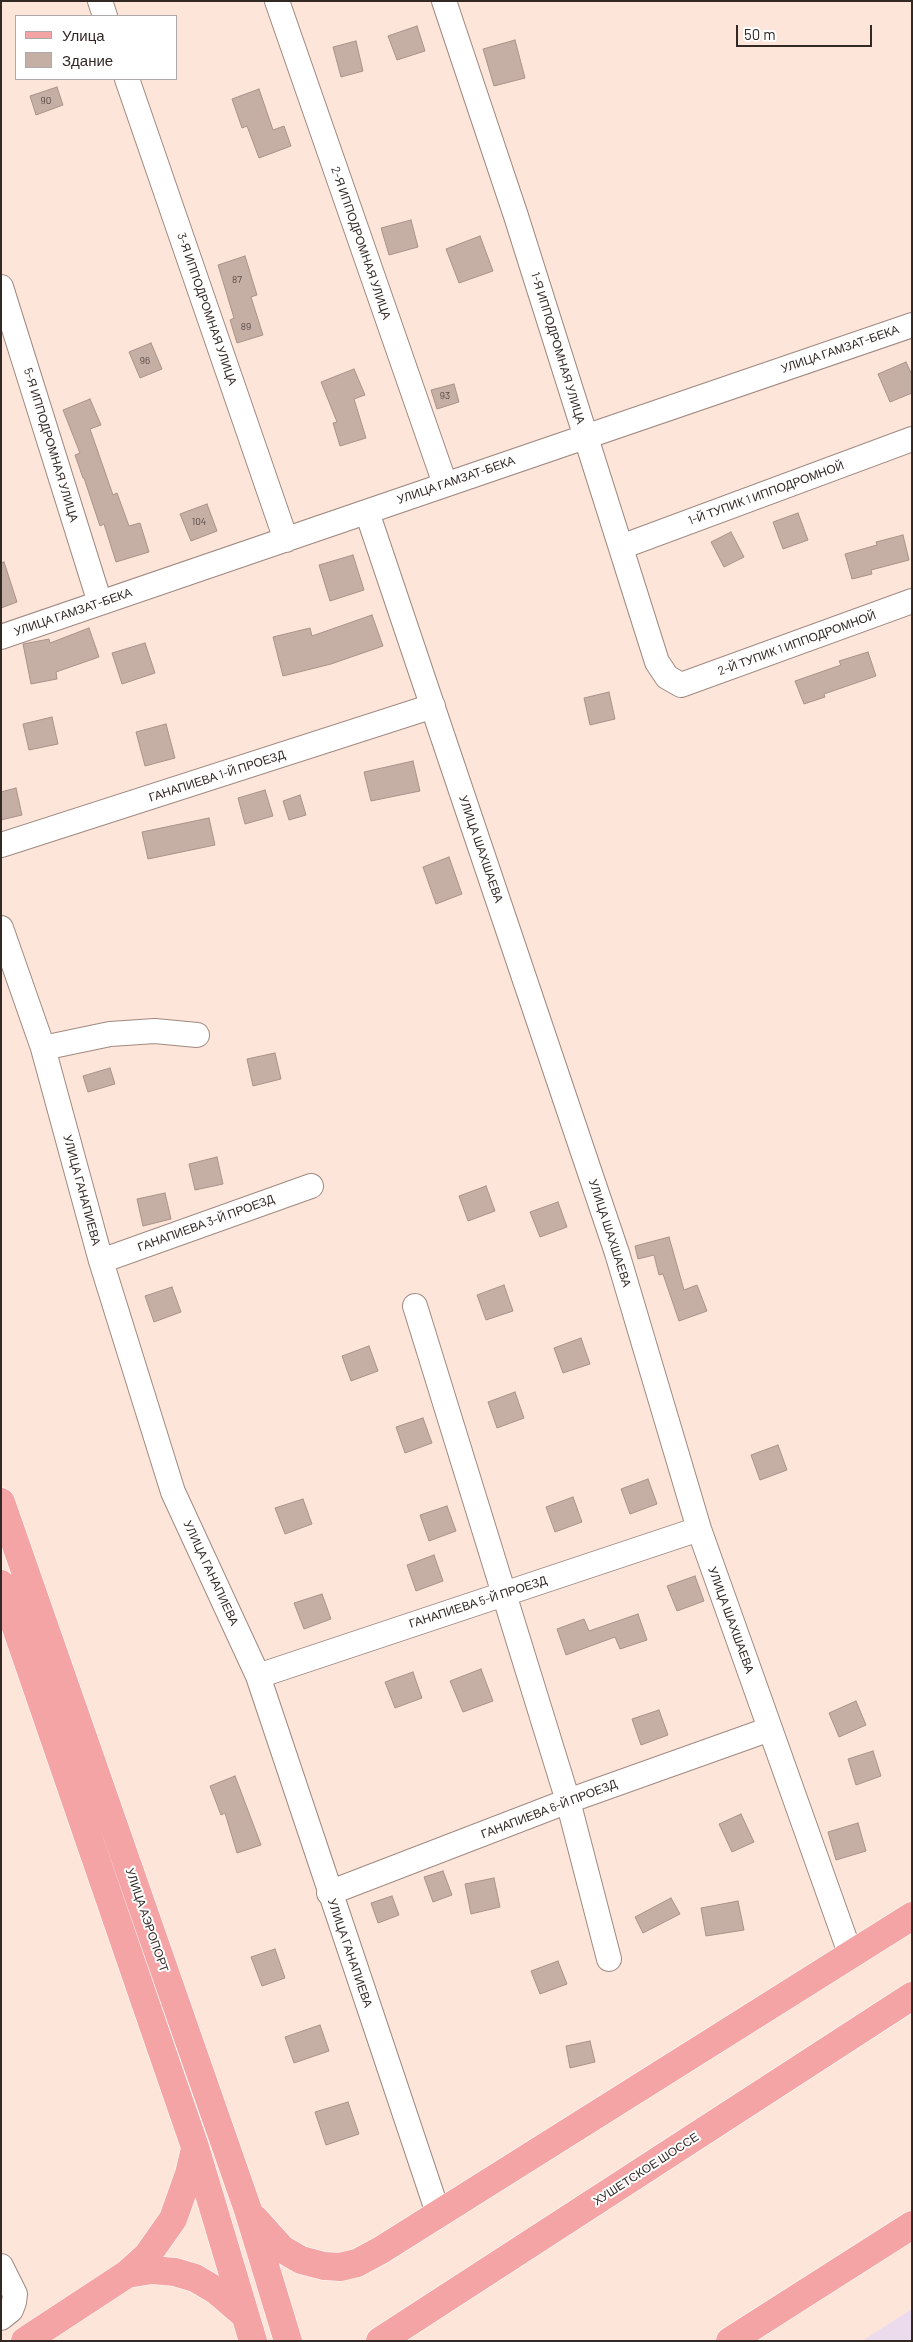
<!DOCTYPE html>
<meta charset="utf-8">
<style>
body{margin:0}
#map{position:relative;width:913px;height:2342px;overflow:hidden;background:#fee5da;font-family:Barlow,sans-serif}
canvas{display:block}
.frame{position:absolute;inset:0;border:2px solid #322925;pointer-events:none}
.legend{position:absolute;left:15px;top:15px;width:162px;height:65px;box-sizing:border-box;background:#fff;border:1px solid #ada9a8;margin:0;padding:6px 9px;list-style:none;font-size:15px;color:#322925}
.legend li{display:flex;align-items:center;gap:10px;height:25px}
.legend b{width:25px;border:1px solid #ada9a8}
.scale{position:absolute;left:736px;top:25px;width:136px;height:22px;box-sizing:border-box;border:2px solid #322925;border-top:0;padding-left:6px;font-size:15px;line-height:18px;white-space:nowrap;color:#322925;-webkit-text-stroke:4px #fff;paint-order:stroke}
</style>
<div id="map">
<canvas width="913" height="2342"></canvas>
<div class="frame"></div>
<ul class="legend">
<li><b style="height:6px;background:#f4a4a5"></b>Улица</li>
<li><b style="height:14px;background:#c5aea4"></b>Здание</li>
</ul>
<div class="scale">50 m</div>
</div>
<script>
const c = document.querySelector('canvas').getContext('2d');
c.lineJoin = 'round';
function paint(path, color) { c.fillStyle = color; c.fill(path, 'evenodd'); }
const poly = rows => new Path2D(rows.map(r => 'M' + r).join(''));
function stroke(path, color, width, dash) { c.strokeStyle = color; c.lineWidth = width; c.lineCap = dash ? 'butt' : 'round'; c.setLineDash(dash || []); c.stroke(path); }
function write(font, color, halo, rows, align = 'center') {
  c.font = font + ' Barlow,sans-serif'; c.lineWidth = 4; c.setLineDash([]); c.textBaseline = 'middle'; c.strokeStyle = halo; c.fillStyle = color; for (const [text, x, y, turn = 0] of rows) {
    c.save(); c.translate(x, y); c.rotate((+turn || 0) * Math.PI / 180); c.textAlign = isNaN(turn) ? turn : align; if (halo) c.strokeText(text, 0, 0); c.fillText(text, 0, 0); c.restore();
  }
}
const industrial = poly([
 [912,2309,912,2341,862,2341]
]);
const building = poly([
 [417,26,425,51,397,60,388,36,417,26],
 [515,40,525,78,494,86,483,49,515,40],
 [356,41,363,71,341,77,333,47,356,41],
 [57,87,63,105,36,115,30,96,57,87],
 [259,89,273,130,284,126,291,146,259,158,247,126,242,128,232,99,259,89],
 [411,220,418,247,389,255,381,228,411,220],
 [480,236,493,271,459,283,446,249,480,236],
 [245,256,257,295,251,297,263,335,237,343,230,320,234,318,218,265,245,256],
 [151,343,162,369,140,378,129,352,151,343],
 [906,362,912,375,912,393,890,402,878,374,906,362],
 [354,369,365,395,354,399,366,438,340,446,333,423,337,422,321,382,354,369],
 [454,384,459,402,437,409,431,390,454,384],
 [90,399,101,425,90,429,113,495,117,493,129,526,140,523,149,552,116,562,104,524,100,526,84,478,83,478,75,455,80,453,63,410,90,399],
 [207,504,217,531,191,541,180,514,207,504],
 [798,513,808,540,783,549,773,522,798,513],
 [731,532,744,557,724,567,711,542,731,532],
 [903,535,909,560,871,570,872,574,852,579,845,554,877,545,876,542,903,535],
 [353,555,364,590,330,601,319,565,353,555],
 [4,562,17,602,1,608,1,563,4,562],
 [372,615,383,646,331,664,283,676,273,637,310,628,312,636,372,615],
 [89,628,99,657,56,672,57,679,31,684,23,644,49,639,50,643,89,628],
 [145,643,155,673,122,684,112,653,145,643],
 [868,652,876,676,824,694,825,697,804,704,795,681,841,665,839,661,868,652],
 [609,692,615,719,590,725,584,698,609,692],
 [52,717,58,744,29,750,23,724,52,717],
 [166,724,175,758,145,766,136,732,166,724],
 [413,761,420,791,371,801,364,772,413,761],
 [16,788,22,815,1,820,1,792,16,788],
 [265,790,273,816,245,824,238,798,265,790],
 [300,795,306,815,289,820,283,801,300,795],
 [209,818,215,845,148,859,142,832,209,818],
 [449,857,462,894,436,904,423,867,449,857],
 [275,1053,281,1079,253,1086,247,1059,275,1053],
 [110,1068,115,1084,88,1092,83,1076,110,1068],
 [217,1157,223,1184,195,1190,189,1164,217,1157],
 [486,1186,495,1211,468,1221,459,1196,486,1186],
 [165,1193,171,1219,143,1226,137,1199,165,1193],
 [558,1202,567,1227,540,1237,530,1212,558,1202],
 [669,1237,684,1290,697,1285,707,1311,679,1321,663,1274,659,1275,654,1255,638,1259,635,1246,669,1237],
 [504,1285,513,1311,486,1320,477,1295,504,1285],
 [172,1287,181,1312,154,1322,145,1296,172,1287],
 [581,1338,590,1364,563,1373,554,1348,581,1338],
 [369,1346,378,1371,351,1381,342,1356,369,1346],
 [515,1392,524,1418,497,1428,488,1402,515,1392],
 [423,1418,432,1443,405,1453,396,1427,423,1418],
 [778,1445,787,1470,760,1480,751,1455,778,1445],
 [648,1479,657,1504,630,1514,621,1489,648,1479],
 [573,1497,582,1522,555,1532,546,1507,573,1497],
 [303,1499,312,1524,285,1534,275,1508,303,1499],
 [447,1506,456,1531,429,1541,420,1515,447,1506],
 [434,1555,443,1581,416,1591,407,1565,434,1555],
 [695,1576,704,1601,677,1611,667,1586,695,1576],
 [322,1594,331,1619,304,1629,294,1603,322,1594],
 [638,1614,647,1640,620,1649,615,1637,566,1655,557,1629,584,1619,589,1631,638,1614],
 [481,1669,493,1701,463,1712,450,1681,481,1669],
 [413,1672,422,1698,395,1708,385,1682,413,1672],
 [856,1701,866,1725,839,1737,829,1713,856,1701],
 [659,1710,668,1735,641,1745,632,1719,659,1710],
 [873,1751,881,1776,856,1785,848,1759,873,1751],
 [235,1776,261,1845,237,1853,225,1813,221,1815,210,1786,235,1776],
 [741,1814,754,1842,732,1852,719,1824,741,1814],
 [858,1823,866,1851,836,1860,828,1832,858,1823],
 [443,1871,452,1895,433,1902,424,1877,443,1871],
 [494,1878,500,1907,471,1914,465,1884,494,1878],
 [392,1896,399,1915,378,1923,371,1903,392,1896],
 [671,1898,680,1914,643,1933,635,1917,671,1898],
 [738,1901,744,1930,706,1936,701,1908,738,1901],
 [275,1949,285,1978,262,1986,251,1957,275,1949],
 [558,1961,567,1984,540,1994,531,1971,558,1961],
 [320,2025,329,2051,294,2063,285,2037,320,2025],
 [590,2041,595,2062,570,2068,566,2046,590,2041],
 [348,2102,359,2134,326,2145,315,2112,348,2102]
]);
const minor = poly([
 [100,1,105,16],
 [277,1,445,484],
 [444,1,516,216,657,662,667,677,681,685,912,601],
 [127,79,286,540],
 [1,287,100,603],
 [367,512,617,1253,699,1529,851,1956],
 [621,547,912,439],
 [1,637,912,325],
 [1,845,433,706],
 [1,928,43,1048,101,1261,173,1492,258,1676,438,2213],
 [43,1048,110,1034,155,1031,197,1035],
 [101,1261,311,1186],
 [415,1306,568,1801,609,1959],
 [258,1676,699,1529],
 [329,1893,568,1801,770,1729],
 [1,2266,15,2294,14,2302,11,2310,1,2318]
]);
const major = poly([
 [1,1502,248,2210,288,2341],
 [1,1584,195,2147,253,2341],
 [255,2219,282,2249,301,2260,324,2266,340,2267,357,2263,381,2250,912,1916],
 [127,2274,152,2270,175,2272,195,2278,217,2291,245,2315],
 [25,2341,127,2274,147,2256,173,2219,189,2174,195,2149],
 [380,2341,912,1996],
 [730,2341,912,2225]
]);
const numberNames = [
 ["90",46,101],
 ["87",237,280],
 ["89",246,327],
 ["96",145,361],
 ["93",445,396],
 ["104",199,522]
];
const streetNames = [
 ["2-Я ИППОДРОМНАЯ УЛИЦА",361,243,71],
 ["3-Я ИППОДРОМНАЯ УЛИЦА",207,309,71],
 ["1-Я ИППОДРОМНАЯ УЛИЦА",558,348,73],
 ["УЛИЦА ГАМЗАТ-БЕКА",840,349,-19],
 ["5-Я ИППОДРОМНАЯ УЛИЦА",51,445,73],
 ["УЛИЦА ГАМЗАТ-БЕКА",456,480,-19],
 ["1-Й ТУПИК 1 ИППОДРОМНОЙ",766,493,-20],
 ["УЛИЦА ГАМЗАТ-БЕКА",73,612,-19],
 ["2-Й ТУПИК 1 ИППОДРОМНОЙ",797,643,-20],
 ["ГАНАПИЕВА 1-Й ПРОЕЗД",217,776,-18],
 ["УЛИЦА ШАХШАЕВА",481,849,71],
 ["УЛИЦА ГАНАПИЕВА",82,1190,75],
 ["ГАНАПИЕВА 3-Й ПРОЕЗД",206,1223,-20],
 ["УЛИЦА ШАХШАЕВА",610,1233,72],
 ["УЛИЦА ГАНАПИЕВА",211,1573,65],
 ["ГАНАПИЕВА 5-Й ПРОЕЗД",478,1602,-18],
 ["УЛИЦА ШАХШАЕВА",731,1620,70],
 ["ГАНАПИЕВА 6-Й ПРОЕЗД",549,1809,-21],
 ["УЛИЦА АЭРОПОРТ",147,1920,71],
 ["УЛИЦА ГАНАПИЕВА",350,1953,71],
 ["ХУШЕТСКОЕ ШОССЕ",646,2169,-33]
];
paint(industrial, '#ebdbed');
paint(building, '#c5aea4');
stroke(building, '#a99389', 1);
stroke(minor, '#9f8980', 26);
stroke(major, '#fff', 29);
stroke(minor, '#fff', 24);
stroke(major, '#f4a4a5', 28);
write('10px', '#574a45', null, numberNames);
write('12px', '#322925', '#fff', streetNames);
</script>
